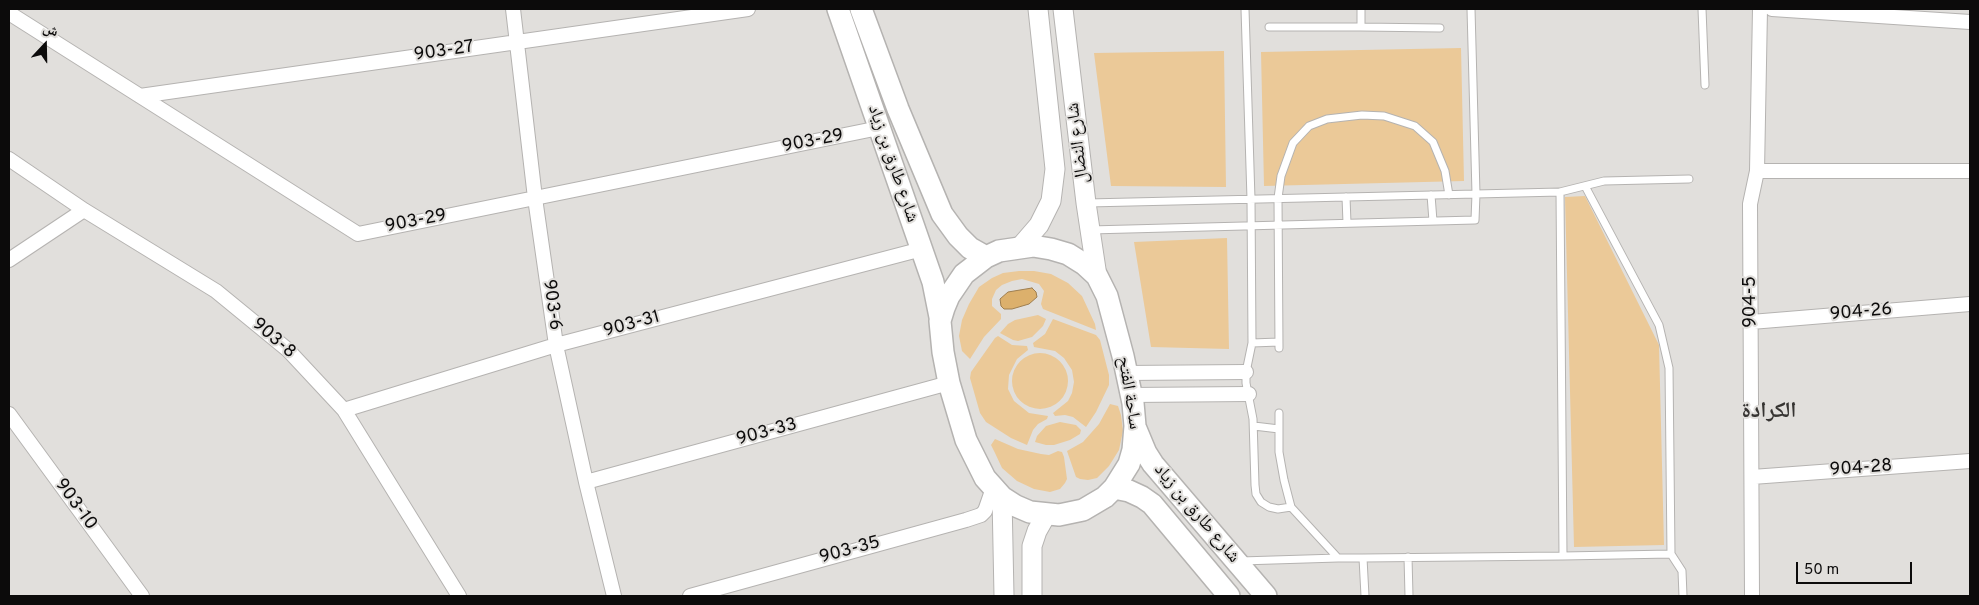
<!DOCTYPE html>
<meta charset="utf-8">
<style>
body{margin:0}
#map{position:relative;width:1979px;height:605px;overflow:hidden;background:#e1dfdc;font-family:Overpass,"Noto Naskh Arabic",sans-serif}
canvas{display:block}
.frame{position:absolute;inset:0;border:10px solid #0c0b0b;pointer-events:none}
.north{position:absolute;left:20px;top:20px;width:50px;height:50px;-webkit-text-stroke:4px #e1dfdc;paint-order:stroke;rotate:21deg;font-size:14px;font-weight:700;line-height:20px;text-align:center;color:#0c0b0b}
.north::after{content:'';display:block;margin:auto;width:18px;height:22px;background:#0c0b0b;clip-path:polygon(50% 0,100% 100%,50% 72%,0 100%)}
.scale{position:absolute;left:1796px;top:562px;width:116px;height:22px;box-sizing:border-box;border:2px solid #0c0b0b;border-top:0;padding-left:6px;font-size:15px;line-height:18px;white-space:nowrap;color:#0c0b0b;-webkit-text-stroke:4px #e1dfdc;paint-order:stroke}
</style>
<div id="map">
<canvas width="1979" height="605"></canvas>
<div class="frame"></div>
<div class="north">ش</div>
<div class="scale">50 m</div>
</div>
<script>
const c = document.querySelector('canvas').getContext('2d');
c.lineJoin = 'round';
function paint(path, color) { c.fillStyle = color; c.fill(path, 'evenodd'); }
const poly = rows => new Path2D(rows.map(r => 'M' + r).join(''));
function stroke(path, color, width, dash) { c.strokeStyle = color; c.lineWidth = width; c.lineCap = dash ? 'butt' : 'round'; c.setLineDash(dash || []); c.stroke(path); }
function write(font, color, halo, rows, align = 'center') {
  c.font = font + ' Overpass,"Noto Naskh Arabic",sans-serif'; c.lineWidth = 4; c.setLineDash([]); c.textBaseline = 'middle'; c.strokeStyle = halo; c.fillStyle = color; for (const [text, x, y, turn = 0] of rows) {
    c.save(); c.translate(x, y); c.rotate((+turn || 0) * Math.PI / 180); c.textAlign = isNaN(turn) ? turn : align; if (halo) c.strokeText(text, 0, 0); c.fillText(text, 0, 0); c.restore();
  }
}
const green = poly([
 [1461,48,1464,181,1264,186,1261,52],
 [1224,51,1226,187,1111,186,1094,53],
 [1585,196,1659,345,1664,545,1574,547,1565,197],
 [1227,238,1229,349,1151,347,1134,242],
 [1019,271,1034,271,1051,274,1068,283,1082,296,1095,324,1096,330,1043,309,1041,304,1044,291,1039,284,1022,279,1012,281,1002,285,996,290,992,299,992,306,1001,314,1001,319,984,337,970,359,962,351,959,336,962,320,969,304,979,287,992,278,1003,273],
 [1038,315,1046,319,1043,326,1032,337,1018,341,1013,340,1000,333,1008,324,1015,320],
 [1053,319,1096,335,1100,340,1109,375,1109,385,1096,412,1086,427,1073,417,1065,415,1055,416,1053,413,1068,401,1072,393,1074,382,1072,370,1064,358,1055,351,1034,347,1033,343,1045,334],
 [998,336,1012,345,1027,346,1028,350,1017,359,1009,375,1008,389,1014,401,1029,413,1048,416,1047,419,1038,424,1033,430,1027,445,1011,438,986,422,980,413,970,378,971,372,995,338],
 '1012 381a28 28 0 1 1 56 0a28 28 0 1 1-56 0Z',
 [1110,404,1118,406,1121,415,1123,431,1119,450,1109,466,1097,478,1088,480,1080,479,1076,477,1067,451,1083,442,1099,424],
 [1060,422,1076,425,1081,430,1080,434,1070,440,1054,445,1046,445,1035,442,1037,436,1046,426],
 [995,439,1018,449,1041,454,1049,455,1058,451,1062,452,1064,457,1067,479,1065,483,1060,489,1050,492,1034,489,1017,481,1002,468,995,453,991,445]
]);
const water = poly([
 [1032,288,1036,292,1037,297,1029,304,1012,309,1004,309,1001,306,1000,299,1008,292,1032,288]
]);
const lane = poly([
 [1245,9,1251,199,1252,343,1246,372,1246,383,1253,419,1255,485,1256,494,1261,502,1269,507,1278,509,1291,507],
 [1361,9,1361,27,1440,28],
 [1471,9,1476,194,1560,192,1563,556,1671,554,1682,571,1683,596],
 [1702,9,1705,85],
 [1269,27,1361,27],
 [1585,186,1659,325,1669,368,1671,554],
 [1560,192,1604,181,1689,179],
 [1431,195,1433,221],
 [1346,197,1347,223],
 [1088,203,1476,194,1475,220,1090,230],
 [1252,343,1279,342],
 [1279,348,1278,198,1281,176,1293,143,1309,126,1327,119,1362,115,1384,116,1415,126,1433,142,1445,171,1449,195],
 [1279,413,1279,452,1284,480,1291,507,1338,558,1363,558,1365,596],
 [1254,426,1279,429],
 [1408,557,1409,596],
 [1363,558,1563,556],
 [1241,561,1338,558]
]);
const street = poly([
 [513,9,535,198,556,345,586,482,614,596],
 [1772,9,1970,22],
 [9,13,358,234,879,128],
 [140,96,748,9],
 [9,159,84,210,216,291,288,350,344,410,459,596],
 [1757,171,1970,171],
 [9,260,84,210],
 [1751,322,1970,304],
 [1126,373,1246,372],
 [1131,395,1249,394],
 [344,410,556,345,922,249],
 [9,414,142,596],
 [1752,477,1970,461],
 [586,482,949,383],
 [690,596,966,520,981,515,985,511,993,488],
 [1752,596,1750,204,1757,171,1760,9]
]);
const secondary = poly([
 [1063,9,1086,203,1097,276],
 [1020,247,1039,225,1051,201,1055,169,1038,9],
 [1002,497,1004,596],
 [1032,596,1032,546,1037,531,1046,515]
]);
const primary = poly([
 [838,9,933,282,940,317],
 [861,9,898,109,942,214,958,236,970,248,986,257],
 [1033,246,1051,249,1068,254,1084,264,1097,276,1107,296,1123,356,1133,403,1135,426,1133,450,1129,464,1114,488,1105,497,1083,510,1059,515,1030,512,1016,506,1002,497,985,478,966,440,949,383,943,352,940,321,944,308,949,296,964,274,986,257,999,251,1033,246],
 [1136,429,1146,453,1153,464,1266,596],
 [1114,488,1129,491,1142,497,1152,504,1229,596]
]);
const streetNames = [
 ["903-27",444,52,-8],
 ["903-29",813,142,-11],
 ["شارع النضال",1079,143,-97],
 ["شارع طارق بن زياد",892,164,71],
 ["903-29",416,222,-11],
 ["904-5",1751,302,-90],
 ["903-6",551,305,82],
 ["904-26",1861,313,-5],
 ["903-31",632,325,-15],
 ["903-8",273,339,41],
 ["ساحة الفتح",1128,393,81],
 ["903-33",767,433,-15],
 ["904-28",1861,469,-4],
 ["903-10",75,505,54],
 ["شارع طارق بن زياد",1196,514,50],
 ["903-35",850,551,-15]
];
const districtNames = [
 ["الكرادة",1769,413]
];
paint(green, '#ebc998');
paint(water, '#dcb06c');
stroke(water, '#9e7e4f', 1);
stroke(lane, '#b5b3b1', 9);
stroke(street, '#b5b3b1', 16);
stroke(secondary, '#b5b3b1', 21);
stroke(primary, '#b5b3b1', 24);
stroke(lane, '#fff', 7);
stroke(street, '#fff', 14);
stroke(secondary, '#fff', 19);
stroke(primary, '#fff', 21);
write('18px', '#0c0b0b', '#e1dfdc', streetNames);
write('bold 22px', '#363432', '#e1dfdc', districtNames);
</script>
